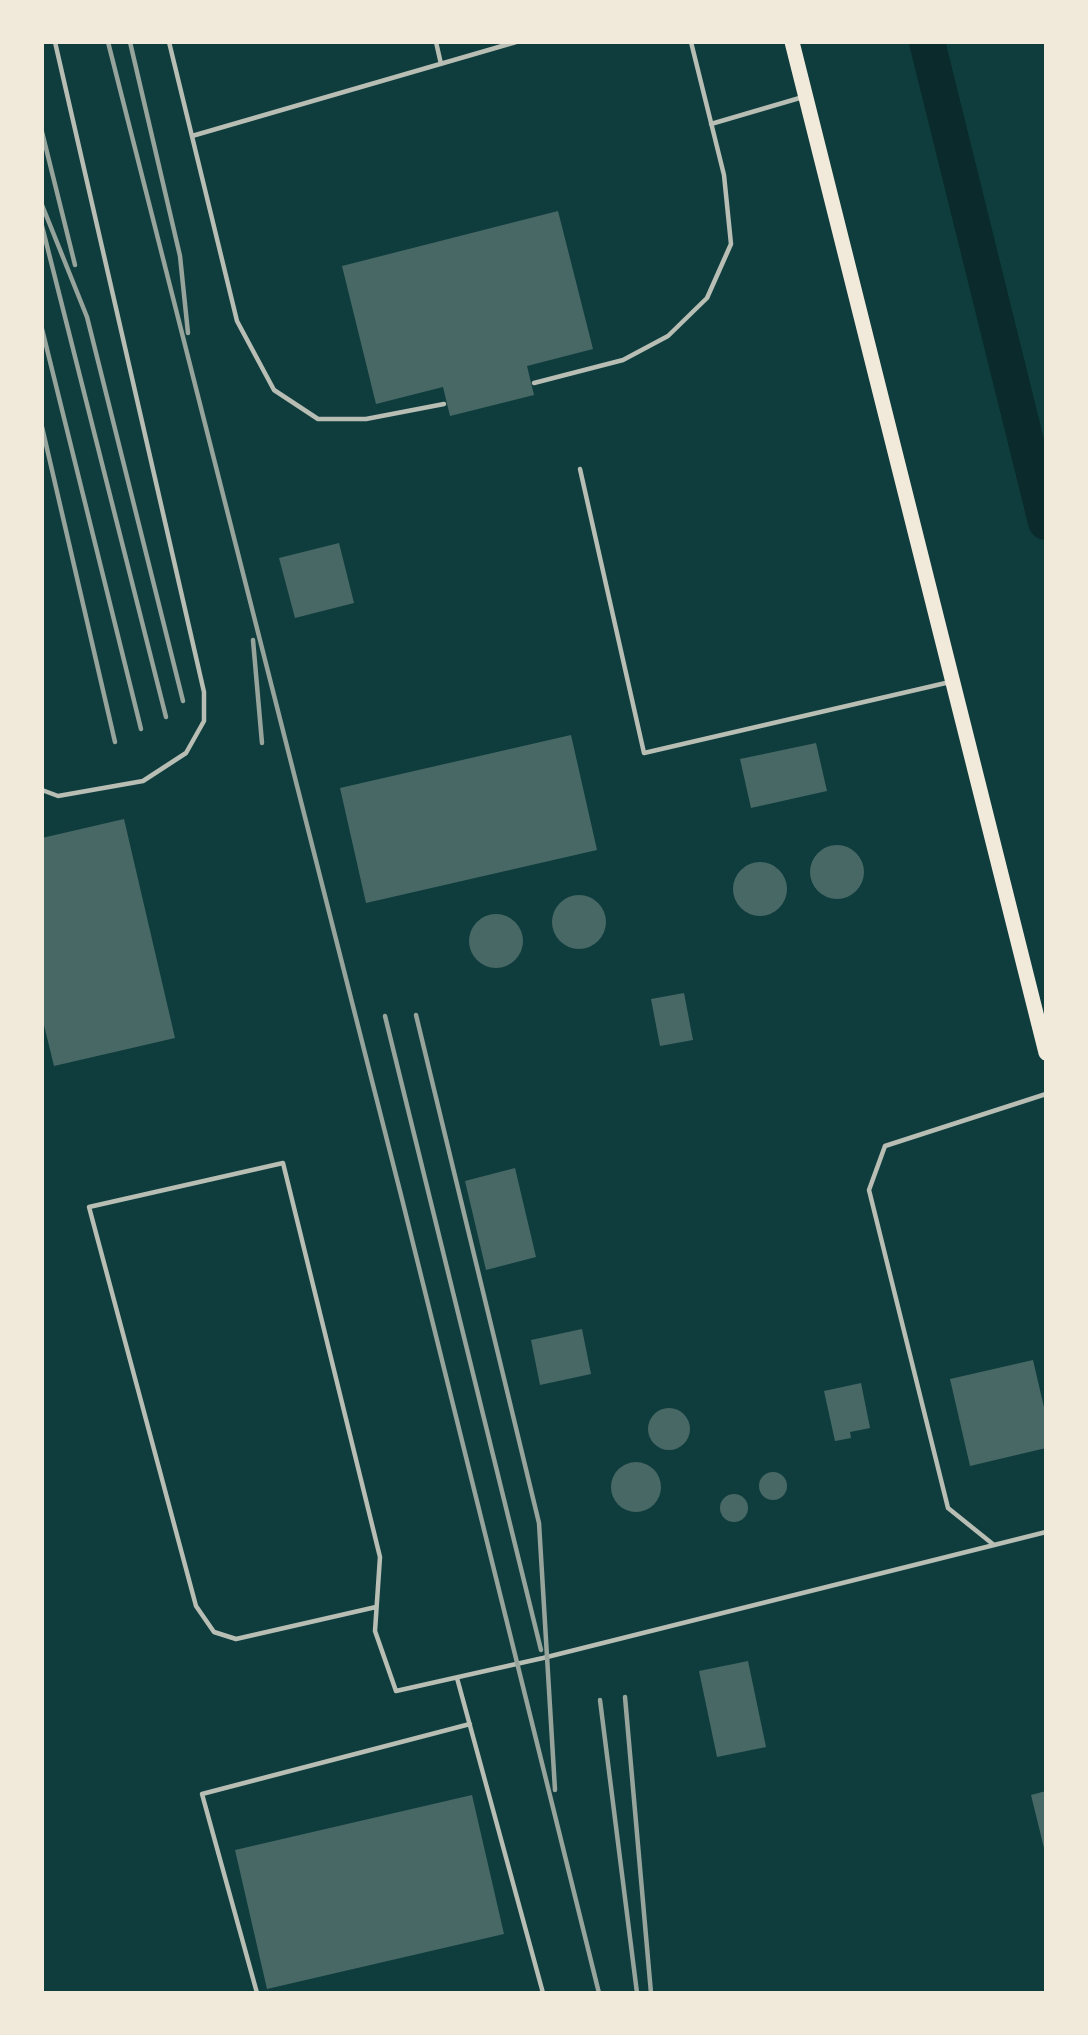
<!DOCTYPE html>
<style>
body{margin:0}
#map{position:relative;width:1088px;height:2035px;overflow:hidden;background:#0f3d3e;font-family:"Sofia Sans Condensed",sans-serif}
canvas{display:block}
.frame{position:absolute;inset:0;border:44px solid #f1e9da;pointer-events:none}
</style>
<div id="map">
<canvas width="1088" height="2035"></canvas>
<div class="frame"></div>
</div>
<script>
const c = document.querySelector('canvas').getContext('2d');
c.lineJoin = 'round';
const poly = rows => new Path2D(rows.map(r => 'M' + r).join(''));
function stroke(path, color, width, dash) { c.strokeStyle = color; c.lineWidth = width; c.lineCap = dash ? 'butt' : 'round'; c.setLineDash(dash || []); c.stroke(path); }
function paint(path, color) { c.fillStyle = color; c.fill(path, 'evenodd'); }
const canal = poly([
 [927,42,1046,522]
]);
const building = poly([
 [558,211,593,349,527,366,534,395,450,416,443,387,376,404,342,266],
 [339,543,354,603,295,618,279,558],
 [571,735,597,850,366,903,340,788],
 [816,743,827,791,751,808,740,759],
 [124,819,175,1038,54,1066,42,1017,42,838],
 '810 872a27 27 0 1 1 54 0a27 27 0 1 1-54 0Z',
 '733 889a27 27 0 1 1 54 0a27 27 0 1 1-54 0Z',
 '552 922a27 27 0 1 1 54 0a27 27 0 1 1-54 0Z',
 '469 941a27 27 0 1 1 54 0a27 27 0 1 1-54 0Z',
 [684,993,693,1040,660,1046,651,999],
 [515,1168,536,1257,486,1270,465,1181],
 [582,1329,591,1374,540,1385,531,1340],
 [1033,1360,1046,1416,1046,1448,970,1466,950,1379],
 [861,1383,870,1428,850,1432,851,1438,835,1441,824,1391],
 '648 1429a21 21 0 1 1 42 0a21 21 0 1 1-42 0Z',
 '611 1487a25 25 0 1 1 50 0a25 25 0 1 1-50 0Z',
 '759 1486a14 14 0 1 1 28 0a14 14 0 1 1-28 0Z',
 '720 1508a14 14 0 1 1 28 0a14 14 0 1 1-28 0Z',
 [748,1661,766,1747,717,1757,699,1671],
 [1046,1791,1046,1851,1045,1852,1031,1795],
 [472,1795,504,1934,267,1989,235,1850]
]);
const service = poly([
 [169,42,237,321,274,390,318,419,366,419,444,404],
 [436,42,441,64],
 [711,124,803,97],
 [192,136,516,42],
 [534,383,623,360,668,336,707,298,731,244,724,175,691,42],
 [580,469,644,753,950,682],
 [42,790,58,796,143,781,186,753,204,721,204,692,55,42],
 [994,1545,948,1508,869,1190,885,1146,1046,1094],
 [376,1607,236,1639,214,1632,196,1606,89,1207,283,1163,380,1557,375,1631,396,1691,543,1658,1046,1532],
 [457,1678,543,1993],
 [257,1993,202,1794,470,1724]
]);
const primary = poly([
 [792,42,1046,1053]
]);
const rail = poly([
 [108,42,402,1199,599,1993],
 [130,42,180,256,188,333],
 [42,132,75,265],
 [42,205,87,317,183,701],
 [42,226,166,717],
 [42,329,141,729],
 [42,427,115,742],
 [253,640,262,743],
 [416,1015,539,1523,555,1790],
 [385,1016,541,1650],
 [625,1697,651,1993],
 [600,1700,637,1993]
]);
stroke(canal, '#0a2a2b', 36);
paint(building, '#486865');
stroke(service, '#b8beb3', 4.5);
stroke(primary, '#f1e9da', 15);
stroke(rail, '#97a49c', 4.5);
</script>
